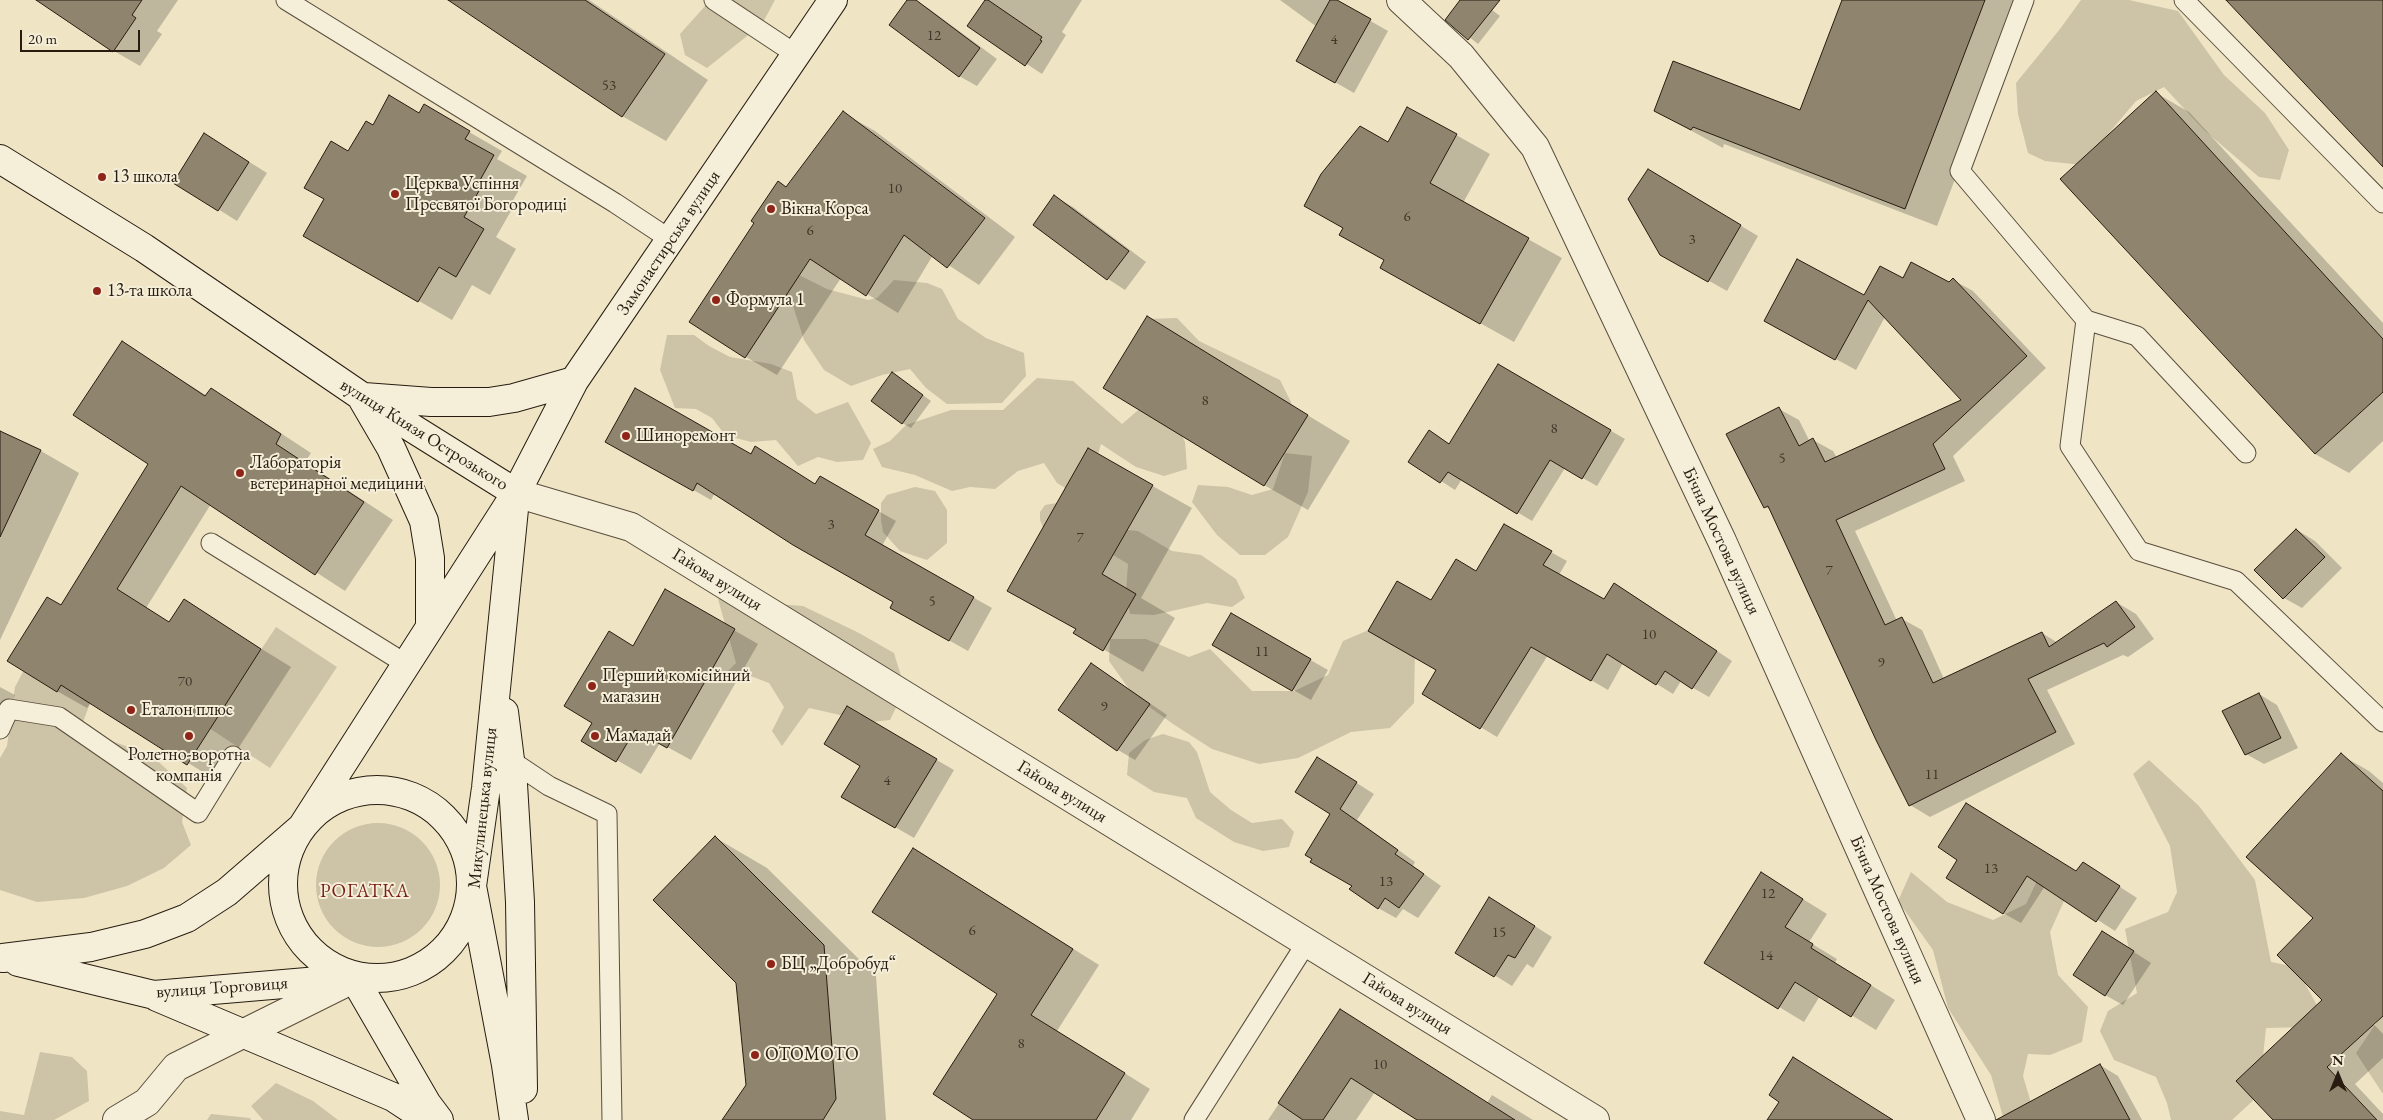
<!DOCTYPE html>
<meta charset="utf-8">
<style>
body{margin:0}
#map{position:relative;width:2383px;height:1120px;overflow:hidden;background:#efe5c5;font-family:"EB Garamond",serif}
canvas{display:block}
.north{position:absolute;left:2313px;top:1050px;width:50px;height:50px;-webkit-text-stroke:4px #f5eed9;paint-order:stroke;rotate:0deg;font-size:14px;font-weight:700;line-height:20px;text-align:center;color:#281c10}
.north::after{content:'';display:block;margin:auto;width:18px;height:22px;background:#281c10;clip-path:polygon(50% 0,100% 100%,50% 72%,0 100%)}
.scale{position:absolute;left:20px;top:30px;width:120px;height:22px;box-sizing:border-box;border:2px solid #281c10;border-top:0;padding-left:6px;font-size:15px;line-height:18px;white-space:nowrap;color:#281c10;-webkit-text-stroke:4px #f5eed9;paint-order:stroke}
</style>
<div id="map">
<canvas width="2383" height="1120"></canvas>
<div class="north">N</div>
<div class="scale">20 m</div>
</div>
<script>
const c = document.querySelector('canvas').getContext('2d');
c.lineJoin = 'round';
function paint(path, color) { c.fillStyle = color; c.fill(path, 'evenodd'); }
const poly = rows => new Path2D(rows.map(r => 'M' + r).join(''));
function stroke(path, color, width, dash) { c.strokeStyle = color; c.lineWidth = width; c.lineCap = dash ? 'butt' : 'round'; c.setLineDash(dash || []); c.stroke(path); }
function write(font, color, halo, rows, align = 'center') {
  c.font = font + ' "EB Garamond",serif'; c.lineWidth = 4; c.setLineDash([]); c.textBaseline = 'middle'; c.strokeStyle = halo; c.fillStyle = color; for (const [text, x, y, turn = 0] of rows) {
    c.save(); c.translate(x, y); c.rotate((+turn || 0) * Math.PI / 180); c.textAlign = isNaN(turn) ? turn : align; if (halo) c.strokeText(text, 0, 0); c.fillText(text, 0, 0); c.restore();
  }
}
const green = poly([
 [705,0,775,0,762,24,707,68,685,55,680,34,706,5],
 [2081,0,2129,0,2178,11,2224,75,2265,113,2289,150,2280,180,2259,177,2204,130,2164,87,2136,101,2082,165,2045,161,2028,153,2018,114,2016,83,2060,29],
 [755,248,797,274,827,289,868,300,877,298,894,280,927,283,942,289,958,319,986,338,1024,353,1026,376,1002,403,947,404,926,388,910,369,882,375,851,386,824,370,804,340,793,306,734,266,733,253],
 [1177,318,1199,341,1280,380,1291,402,1294,426,1146,319],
 [667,335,694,335,709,346,730,357,771,364,792,372,797,399,816,414,848,402,871,443,863,460,837,462,818,457,798,466,776,440,751,442,725,435,712,418,696,409,675,408,660,370],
 [1037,378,1073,381,1122,424,1143,406,1173,418,1185,442,1187,469,1164,476,1136,467,1101,444,1094,468,1080,497,1057,483,1044,463,1018,471,995,489,970,487,952,491,915,475,882,467,873,449,890,441,906,425,951,410,1003,410],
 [1285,453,1312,456,1308,492,1288,537,1265,555,1240,555,1217,535,1192,502,1198,485,1228,487,1252,495,1273,489],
 [915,487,935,491,947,510,947,543,927,560,900,551,883,532,881,520,881,503,887,495],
 [1068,501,1105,528,1138,531,1172,551,1201,555,1236,579,1245,598,1232,607,1207,603,1154,615,1130,614,1126,591,1128,564,1108,552,1057,563,1040,520,1040,512,1045,505],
 [718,599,803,606,859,633,894,653,905,689,890,720,871,722,809,708,782,746,772,731,784,707,769,683,740,672,727,672,736,663],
 [276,627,337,667,270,768,209,728],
 [1371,629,1415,651,1414,703,1390,728,1351,732,1298,758,1259,764,1212,749,1173,724,1134,696,1109,661,1110,639,1146,639,1189,657,1210,649,1252,691,1294,691,1328,675,1343,641],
 [33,653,105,684,89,706,83,722,105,739,150,754,187,788,182,822,191,845,164,868,127,886,84,898,37,902,0,890,0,758,7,746,15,687],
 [1163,734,1189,742,1197,752,1210,792,1231,810,1252,823,1282,819,1294,832,1289,847,1263,851,1234,842,1196,818,1187,798,1154,792,1127,775,1129,753,1145,740],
 [2149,760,2199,806,2255,880,2271,962,2296,967,2319,1009,2309,1027,2266,1028,2259,1095,2232,1120,2171,1120,2167,1103,2156,1077,2114,1060,2100,1031,2108,1011,2137,993,2125,929,2168,912,2177,892,2170,846,2133,774],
 '316 885a62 62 0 1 1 124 0a62 62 0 1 1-124 0Z',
 [2057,858,2064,867,2068,892,2050,932,2058,975,2088,1007,2082,1042,2050,1055,2028,1054,2023,1076,2036,1120,2004,1120,1991,1075,1948,1008,1933,950,1898,901,1911,872,1947,902,1993,920,2026,904,2045,864],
 [2381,1016,2383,1016,2383,1094,2356,1053],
 [40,1052,72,1057,87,1071,89,1101,54,1120,0,1120,0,1111,24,1115],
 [276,1083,313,1101,338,1120,263,1120,251,1106],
 [211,1114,250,1118,251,1120,207,1120]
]);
const shadow = poly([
 [70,0,178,0,157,31,162,34,140,66,114,51],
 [450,0,589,0,708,80,666,141,622,116],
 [909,0,915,0,928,8,997,59,977,86,959,76],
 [987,0,1082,0,1062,32,1066,35,1042,74,969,26],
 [1280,0,1334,0,1388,31,1354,93,1298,61,1317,27],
 [1462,0,1479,0,1500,16,1478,44,1447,19],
 [1844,0,2024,0,1937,226,1724,144,1723,148,1655,111,1800,112],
 [2156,93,2189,112,2383,323,2383,441,2349,473,2315,454],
 [424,106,502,151,497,159,527,176,512,202,515,204,496,237,516,249,490,295,472,285,452,320,304,235,348,153,373,126,419,114],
 [1408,108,1490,154,1463,203,1562,258,1514,342,1415,287,1386,260,1388,144],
 [843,113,875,131,1015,237,979,285,933,255,898,313,841,278,777,375,746,357,787,188],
 [222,145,267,173,237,221,175,182],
 [1666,181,1758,236,1727,291,1661,254],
 [1055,197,1073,207,1146,262,1125,290,1108,279],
 [1903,279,1949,284,1953,280,1973,291,2046,368,1953,456,1965,481,1855,531,1897,621,1902,619,1922,630,1944,679,2042,633,2058,643,2116,602,2136,614,2154,639,2128,657,2123,655,2047,690,2075,744,1930,817,1910,805,1877,740,1771,510,1765,507,1779,409,1799,420,1810,442,1813,440,1833,451,1837,458,1964,400,1885,317,1856,370,1786,332],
 [1148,318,1350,441,1308,510,1264,485],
 [123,343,207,396,211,389,241,407,311,453,305,462,393,520,345,591,211,504,146,608,170,623,184,601,291,667,217,781,91,702,87,708,57,691,61,607,149,464],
 [1498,365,1625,439,1597,486,1565,468,1532,521,1462,479,1455,490,1410,461,1430,432,1450,444],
 [901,379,931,401,911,428,902,423],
 [0,432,41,451,79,473,0,640],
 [607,441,751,455,816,485,820,478,896,521,882,546,992,608,968,651,891,608,895,602,715,493,711,500],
 [1088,450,1192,508,1141,598,1175,618,1143,672,1075,633,1077,630],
 [1504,526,1567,561,1559,575,1605,600,1631,594,1732,661,1709,697,1681,681,1673,694,1623,663,1608,690,1548,655,1497,737,1424,693,1438,669,1432,602,1476,573],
 [2297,530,2315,541,2342,568,2302,608,2284,598],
 [666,591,758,644,691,760,660,743,641,774,582,740],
 [1232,615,1328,670,1311,700,1214,645],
 [1092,664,1167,715,1135,760,1118,750],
 [0,687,15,695,0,726],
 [2259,694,2277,705,2298,748,2264,764,2246,754],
 [847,708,954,770,914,838,843,797,862,765],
 [2341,755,2369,771,2383,783,2383,997,2365,1015,2383,1034,2383,1058,2355,1084,2383,1114,2383,1120,2275,1120,2324,1000,2315,918],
 [1335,769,1374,794,1357,820,1415,862,1413,866,1441,886,1418,918,1403,909,1396,918,1378,908,1353,886,1332,813],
 [1984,815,2077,873,2083,863,2137,898,2115,931,2045,886,2021,923,2003,913],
 [716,838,767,868,876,976,886,1120,724,1120,748,1085,737,983],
 [914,849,1099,965,1057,1031,1150,1089,1131,1120,975,1120,999,994],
 [1761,873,1827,914,1809,942,1837,959,1835,963,1895,1000,1876,1030,1820,996,1804,1022,1706,963],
 [1508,909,1552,937,1533,968,1527,964,1512,986,1457,952],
 [2120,943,2151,963,2123,1005,2105,995],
 [1341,1010,1487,1103,1492,1095,1533,1120,1420,1120,1375,1092,1356,1120,1268,1120],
 [2100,1065,2118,1076,2142,1120,2046,1120]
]);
const building = poly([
 [36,0,142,0,132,15,136,18,113,52,36,0],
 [448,0,585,0,665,54,622,117,448,0],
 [907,0,916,0,980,48,959,77,889,25,907,0],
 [985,0,988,0,1042,37,1040,40,1042,41,1025,66,967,26,985,0],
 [1330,0,1337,0,1371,19,1335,83,1296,61,1330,0],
 [1460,0,1500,0,1468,40,1445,20,1460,0],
 [1842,0,1985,0,1905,209,1693,127,1691,130,1654,111,1673,61,1800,110,1842,0],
 [2226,0,2383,0,2383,167,2226,0],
 [2156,91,2383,339,2383,392,2315,454,2060,179,2156,91],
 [389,95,419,113,424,104,470,131,465,139,494,155,479,182,483,184,464,217,484,229,456,277,439,267,418,302,303,236,324,199,304,188,331,141,348,151,366,121,373,125,389,95],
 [1407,107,1457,134,1430,183,1529,238,1480,324,1380,268,1384,260,1339,235,1343,228,1304,206,1321,174,1360,126,1388,142,1407,107],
 [843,111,985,218,947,268,904,235,866,296,810,259,745,358,689,322,754,223,751,221,778,181,786,187,843,111],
 [204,133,249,162,218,211,173,183,204,133],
 [1648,169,1741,225,1708,282,1660,255,1628,199,1648,169],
 [1054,195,1129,251,1107,280,1033,225,1054,195],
 [1797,259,1864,295,1880,266,1903,278,1911,262,1949,282,1953,278,2027,356,1933,444,1945,469,1836,520,1885,625,1902,617,1933,683,2042,632,2049,647,2116,601,2135,627,2107,647,2104,643,2028,679,2056,732,1909,806,1876,740,1768,506,1764,508,1726,434,1779,407,1799,446,1813,438,1825,462,1961,400,1868,300,1835,360,1764,321,1797,259],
 [1147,316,1308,415,1264,486,1103,388,1147,316],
 [122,341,205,396,211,388,281,434,276,444,364,502,315,575,181,486,117,589,169,622,184,599,261,649,187,765,61,685,57,692,7,661,47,597,61,605,148,464,73,415,122,341],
 [1498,364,1611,430,1582,479,1550,460,1517,514,1448,472,1440,483,1408,462,1429,430,1449,444,1498,364],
 [892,372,923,395,902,424,871,401,892,372],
 [635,388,751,454,755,446,815,484,820,476,879,510,865,535,974,597,949,641,890,608,893,602,793,545,697,483,693,491,605,442,635,388],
 [0,431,41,450,0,537,0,431],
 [1088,448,1153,485,1102,574,1136,594,1103,651,1073,633,1076,629,1007,591,1088,448],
 [1504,524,1552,551,1543,565,1604,599,1614,583,1717,651,1692,689,1665,671,1656,685,1607,654,1591,681,1531,647,1480,729,1422,694,1436,670,1368,631,1397,581,1431,600,1456,559,1476,571,1504,524],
 [2296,529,2325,557,2283,599,2254,570,2296,529],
 [665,589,735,629,667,748,635,730,616,762,581,741,592,723,564,706,609,631,633,646,665,589],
 [1231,613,1311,659,1292,691,1212,645,1231,613],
 [1091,663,1150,704,1117,751,1058,710,1091,663],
 [2259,693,2281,738,2245,755,2222,711,2259,693],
 [847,706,937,759,895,828,841,797,860,766,824,744,847,706],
 [2341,753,2383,791,2383,1016,2327,1067,2377,1120,2273,1120,2236,1081,2322,1000,2277,955,2313,918,2246,857,2341,753],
 [1317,757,1357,782,1340,809,1398,850,1395,854,1424,874,1399,908,1385,898,1378,909,1349,889,1352,886,1310,862,1312,859,1305,855,1330,814,1295,792,1317,757],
 [1966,803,2076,871,2083,862,2120,886,2096,922,2027,876,2003,914,1946,878,1957,860,1938,847,1966,803],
 [715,836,824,945,836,1099,823,1120,722,1120,746,1085,736,983,653,900,715,836],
 [913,848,1073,949,1031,1015,1125,1073,1096,1120,973,1120,933,1094,997,994,872,912,913,848],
 [1761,872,1803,899,1785,927,1813,944,1811,948,1871,985,1851,1017,1795,982,1778,1009,1704,963,1761,872],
 [1489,897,1535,926,1515,958,1508,955,1494,977,1455,953,1489,897],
 [2102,931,2134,951,2105,996,2073,975,2102,931],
 [1340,1009,1515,1120,1417,1120,1351,1078,1323,1120,1303,1120,1278,1103,1340,1009],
 [1793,1057,1893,1120,1767,1120,1779,1102,1769,1095,1793,1057],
 [2100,1064,2130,1120,1996,1120,2100,1064]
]);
const lane = poly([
 [286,0,615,203,671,240],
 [714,0,797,55],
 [2024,0,1960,171,2086,320,2070,446,2139,551,2236,581,2383,722],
 [2184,0,2383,203],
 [2086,320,2137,336,2246,453],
 [211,543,406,664],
 [0,729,9,709,59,717,198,813,233,756],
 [510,760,549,786,607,814,612,1120],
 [1194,1120,1307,942]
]);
const street = poly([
 [1401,0,1461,56,1535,147,1722,541,1981,1120],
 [516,493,631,527,1595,1120],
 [117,1120,147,1102,176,1067,353,979]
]);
const secondary = poly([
 [0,159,144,248,361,396,516,493],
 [364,397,431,402,489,402,514,398,574,381],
 [363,400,391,448,424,521,430,558,430,626],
 [504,712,513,784,520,902,523,1089],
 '283 884a94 94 0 1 1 188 0a94 94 0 1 1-188 0Z',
 [3,958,91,947,145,934,187,918,227,892,302,827,516,493,574,381,833,0],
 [18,962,154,995,354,978],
 [354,978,427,1104,439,1120],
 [157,997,393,1097,428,1120],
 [514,1120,506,1065,472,886,486,788,515,499]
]);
const markers = [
 [102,177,5,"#8f2418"],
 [395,194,5,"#8f2418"],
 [771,209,5,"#8f2418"],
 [97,291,5,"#8f2418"],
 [716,300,5,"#8f2418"],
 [626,436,5,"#8f2418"],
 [240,473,5,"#8f2418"],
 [592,686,5,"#8f2418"],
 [131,710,5,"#8f2418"],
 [189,736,5,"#8f2418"],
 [595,736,5,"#8f2418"],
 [771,964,5,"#8f2418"],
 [755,1055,5,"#8f2418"]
];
const numberNames = [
 ["12",934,36],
 ["4",1334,40],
 ["53",609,86],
 ["10",895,189],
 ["6",1407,217],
 ["6",810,231],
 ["3",1692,240],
 ["8",1205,401],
 ["8",1554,429],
 ["5",1782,459],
 ["3",831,525],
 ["7",1080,538],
 ["7",1829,571],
 ["5",932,602],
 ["10",1649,635],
 ["11",1262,652],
 ["9",1881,663],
 ["70",185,682],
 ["9",1104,707],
 ["11",1932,775],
 ["4",887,781],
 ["13",1991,869],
 ["13",1386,882],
 ["12",1768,894],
 ["6",972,931],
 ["15",1499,933],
 ["14",1766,956],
 ["8",1021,1044],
 ["10",1380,1065]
];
const poiNames = [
 ["13 школа",112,177],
 ["Церква Успіння",405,184],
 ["Пресвятої Богородиці",405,205],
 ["Вікна Корса",781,209],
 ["13-та школа",107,291],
 ["Формула 1",726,300],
 ["Шиноремонт",636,436],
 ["Лабораторія",250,463],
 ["ветеринарної медицини",250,484],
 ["Перший комісійний",602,676],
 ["магазин",602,697],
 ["Еталон плюс",141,710],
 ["Мамадай",605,736],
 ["Ролетно-воротна",189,755,"center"],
 ["компанія",189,776,"center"],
 ["БЦ „Добробуд“",781,964],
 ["ОТОМОТО",765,1055]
];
const streetNames = [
 ["Замонастирська вулиця",669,243,-56],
 ["вулиця Князя Острозького",424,435,32],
 ["Бічна Мостова вулиця",1721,541,65],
 ["Гайова вулиця",717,580,32],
 ["Гайова вулиця",1062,792,32],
 ["Микулинецька вулиця",483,808,-84],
 ["Бічна Мостова вулиця",1887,910,66],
 ["вулиця Торговиця",222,988,-4],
 ["Гайова вулиця",1407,1004,32]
];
const neighbourhoodNames = [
 ["РОГАТКА",365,892]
];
paint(green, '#cdc3a6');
paint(shadow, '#0003');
paint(building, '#8f856e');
stroke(building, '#281c10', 1);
stroke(lane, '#5a4e3d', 21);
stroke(street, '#5a4e3d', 30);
stroke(secondary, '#281c10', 30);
stroke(lane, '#f5eed9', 19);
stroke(street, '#f5eed9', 28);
stroke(secondary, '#f5eed9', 28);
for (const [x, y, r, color] of markers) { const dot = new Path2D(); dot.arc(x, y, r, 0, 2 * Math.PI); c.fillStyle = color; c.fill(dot); stroke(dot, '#f5eed9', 2); }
write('15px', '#423628', null, numberNames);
write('18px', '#281c10', '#f5eed9', poiNames, 'left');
write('18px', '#281c10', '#f5eed9', streetNames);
c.letterSpacing = '1px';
write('19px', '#7a1f14', '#f5eed9', neighbourhoodNames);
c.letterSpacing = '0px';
</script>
